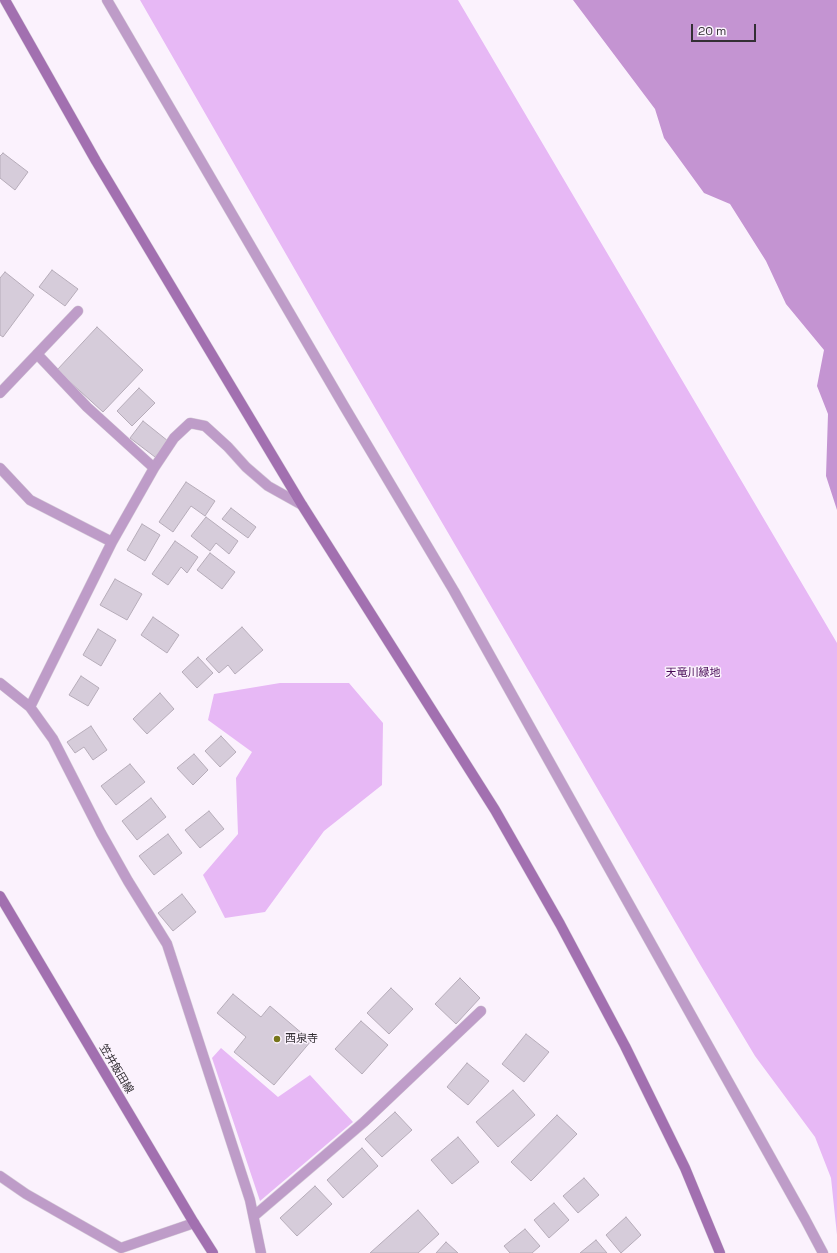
<!DOCTYPE html>
<meta charset="utf-8">
<style>
body{margin:0}
#map{position:relative;width:837px;height:1253px;overflow:hidden;background:#fbf2fd;font-family:"Space Grotesk",sans-serif}
canvas{display:block}
.scale{position:absolute;left:691px;top:24px;width:65px;height:18px;box-sizing:border-box;border:2px solid #332f34;border-top:0;padding-left:5px;font-size:12px;line-height:14px;white-space:nowrap;color:#332f34;-webkit-text-stroke:3px #fbf2fd;paint-order:stroke}
</style>
<div id="map">
<canvas width="837" height="1253"></canvas>
<div class="scale">20 m</div>
</div>
<script>
const c = document.querySelector('canvas').getContext('2d');
c.lineJoin = 'round';
function paint(path, color) { c.fillStyle = color; c.fill(path, 'evenodd'); }
const poly = rows => new Path2D(rows.map(r => 'M' + r).join(''));
function stroke(path, color, width, dash) { c.strokeStyle = color; c.lineWidth = width; c.lineCap = dash ? 'butt' : 'round'; c.setLineDash(dash || []); c.stroke(path); }
function write(font, color, halo, rows, align = 'center') {
  c.font = font + ' "Space Grotesk","Noto Sans JP",sans-serif'; c.lineWidth = 3; c.setLineDash([]); c.textBaseline = 'middle'; c.strokeStyle = halo; c.fillStyle = color; for (const [text, x, y, turn = 0] of rows) {
    c.save(); c.translate(x, y); c.rotate((+turn || 0) * Math.PI / 180); c.textAlign = isNaN(turn) ? turn : align; if (halo) c.strokeText(text, 0, 0); c.fillText(text, 0, 0); c.restore();
  }
}
const green = poly([
 [140,0,458,0,837,643,837,1235,831,1178,815,1137,755,1056,701,966,329,329],
 [280,683,349,683,383,723,382,785,324,831,265,912,225,918,203,875,238,834,236,778,252,752,208,720,214,694],
 [221,1048,278,1097,310,1075,353,1122,260,1201,212,1058]
]);
const water = poly([
 [573,0,837,0,837,510,826,476,828,414,817,386,824,350,786,304,766,261,730,204,704,193,664,138,655,109]
]);
const building = poly([
 [3,153,28,172,15,190,0,178,0,156,3,153],
 [52,270,78,289,65,306,39,287,52,270],
 [5,272,34,295,3,337,0,335,0,278,5,272],
 [97,327,143,370,103,412,57,370,97,327],
 [139,388,155,403,132,426,117,411,139,388],
 [143,421,168,441,155,457,130,438,143,421],
 [186,482,215,501,205,516,191,506,173,532,159,522,186,482],
 [231,508,256,527,248,538,222,519,231,508],
 [206,517,238,541,229,554,216,543,210,551,191,536,206,517],
 [142,524,160,535,145,561,127,550,142,524],
 [175,541,198,557,187,573,181,567,168,585,152,574,175,541],
 [210,553,235,572,222,589,197,570,210,553],
 [115,579,142,594,127,620,100,605,115,579],
 [153,617,179,635,167,653,141,635,153,617],
 [242,627,263,650,235,674,228,665,219,673,206,659,242,627],
 [98,629,116,640,101,666,83,655,98,629],
 [198,657,213,673,197,688,182,672,198,657],
 [81,676,99,688,88,706,69,695,81,676],
 [160,693,174,709,147,734,133,719,160,693],
 [91,726,107,750,93,760,84,747,75,753,67,742,91,726],
 [221,736,236,752,220,767,205,751,221,736],
 [194,754,208,770,193,785,177,768,194,754],
 [130,764,145,782,116,805,101,786,130,764],
 [151,798,166,817,137,840,122,821,151,798],
 [209,811,224,829,200,848,185,830,209,811],
 [168,834,182,853,154,875,139,856,168,834],
 [182,894,196,912,173,931,158,913,182,894],
 [460,978,480,998,456,1024,435,1004,460,978],
 [391,988,413,1009,389,1034,367,1013,391,988],
 [233,994,261,1017,270,1006,311,1041,274,1085,234,1052,246,1037,217,1013,233,994],
 [361,1021,388,1045,362,1074,335,1049,361,1021],
 [526,1034,549,1052,524,1082,502,1064,526,1034],
 [467,1063,489,1081,468,1105,447,1087,467,1063],
 [513,1090,535,1115,498,1147,476,1122,513,1090],
 [395,1112,412,1130,382,1157,365,1139,395,1112],
 [557,1115,577,1134,531,1181,511,1162,557,1115],
 [458,1137,479,1162,452,1184,431,1160,458,1137],
 [362,1148,378,1166,343,1198,327,1180,362,1148],
 [584,1178,599,1195,578,1213,563,1196,584,1178],
 [315,1186,332,1204,297,1236,280,1218,315,1186],
 [554,1203,569,1220,549,1238,534,1220,554,1203],
 [418,1210,439,1234,418,1253,370,1253,418,1210],
 [626,1217,641,1235,621,1253,606,1235,626,1217],
 [525,1229,540,1246,532,1253,510,1253,504,1246,525,1229],
 [596,1240,607,1253,580,1253,596,1240],
 [446,1242,458,1253,436,1253,446,1242]
]);
const lane = poly([
 [107,0,344,406,454,591,805,1219,823,1253]
]);
const street = poly([
 [37,354,87,407,154,468,112,542],
 [0,393,78,311],
 [0,468,30,500,112,542,30,707],
 [154,468,174,438,190,423,205,426,228,447,246,467,268,486,302,505],
 [0,683,30,707,53,739,101,833,128,881,167,944,250,1200,261,1253],
 [0,1176,26,1194,121,1248,194,1223],
 [254,1216,364,1122,481,1011]
]);
const secondary = poly([
 [5,0,96,161,302,505,495,810,560,924,625,1046,685,1168,720,1253],
 [0,896,194,1223,213,1253]
]);
const markers = [
 [277,1039,4,"#76751a"]
];
const parkNames = [
 ["天竜川緑地",693,673]
];
const poiNames = [
 ["西泉寺",285,1039]
];
const streetNames = [
 ["笠井飯田線",116,1069,59]
];
paint(green, '#e7b8f5');
paint(water, '#c494d2');
paint(building, '#d6ccda');
stroke(building, '#b6acb9', 1);
stroke(lane, '#d7cfd9', 11);
stroke(street, '#d7cfd9', 11);
stroke(secondary, '#d7cfd9', 11);
stroke(lane, '#be9cc8', 10);
stroke(street, '#be9cc8', 10);
stroke(secondary, '#a270b0', 10);
for (const [x, y, r, color] of markers) { const dot = new Path2D(); dot.arc(x, y, r, 0, 2 * Math.PI); c.fillStyle = color; c.fill(dot); stroke(dot, '#fbf2fd', 1.5); }
write('11px', '#470956', '#fbf2fd', parkNames);
write('11px', '#332f34', '#fbf2fd', poiNames, 'left');
write('11px', '#332f34', '#fbf2fd', streetNames);
</script>
